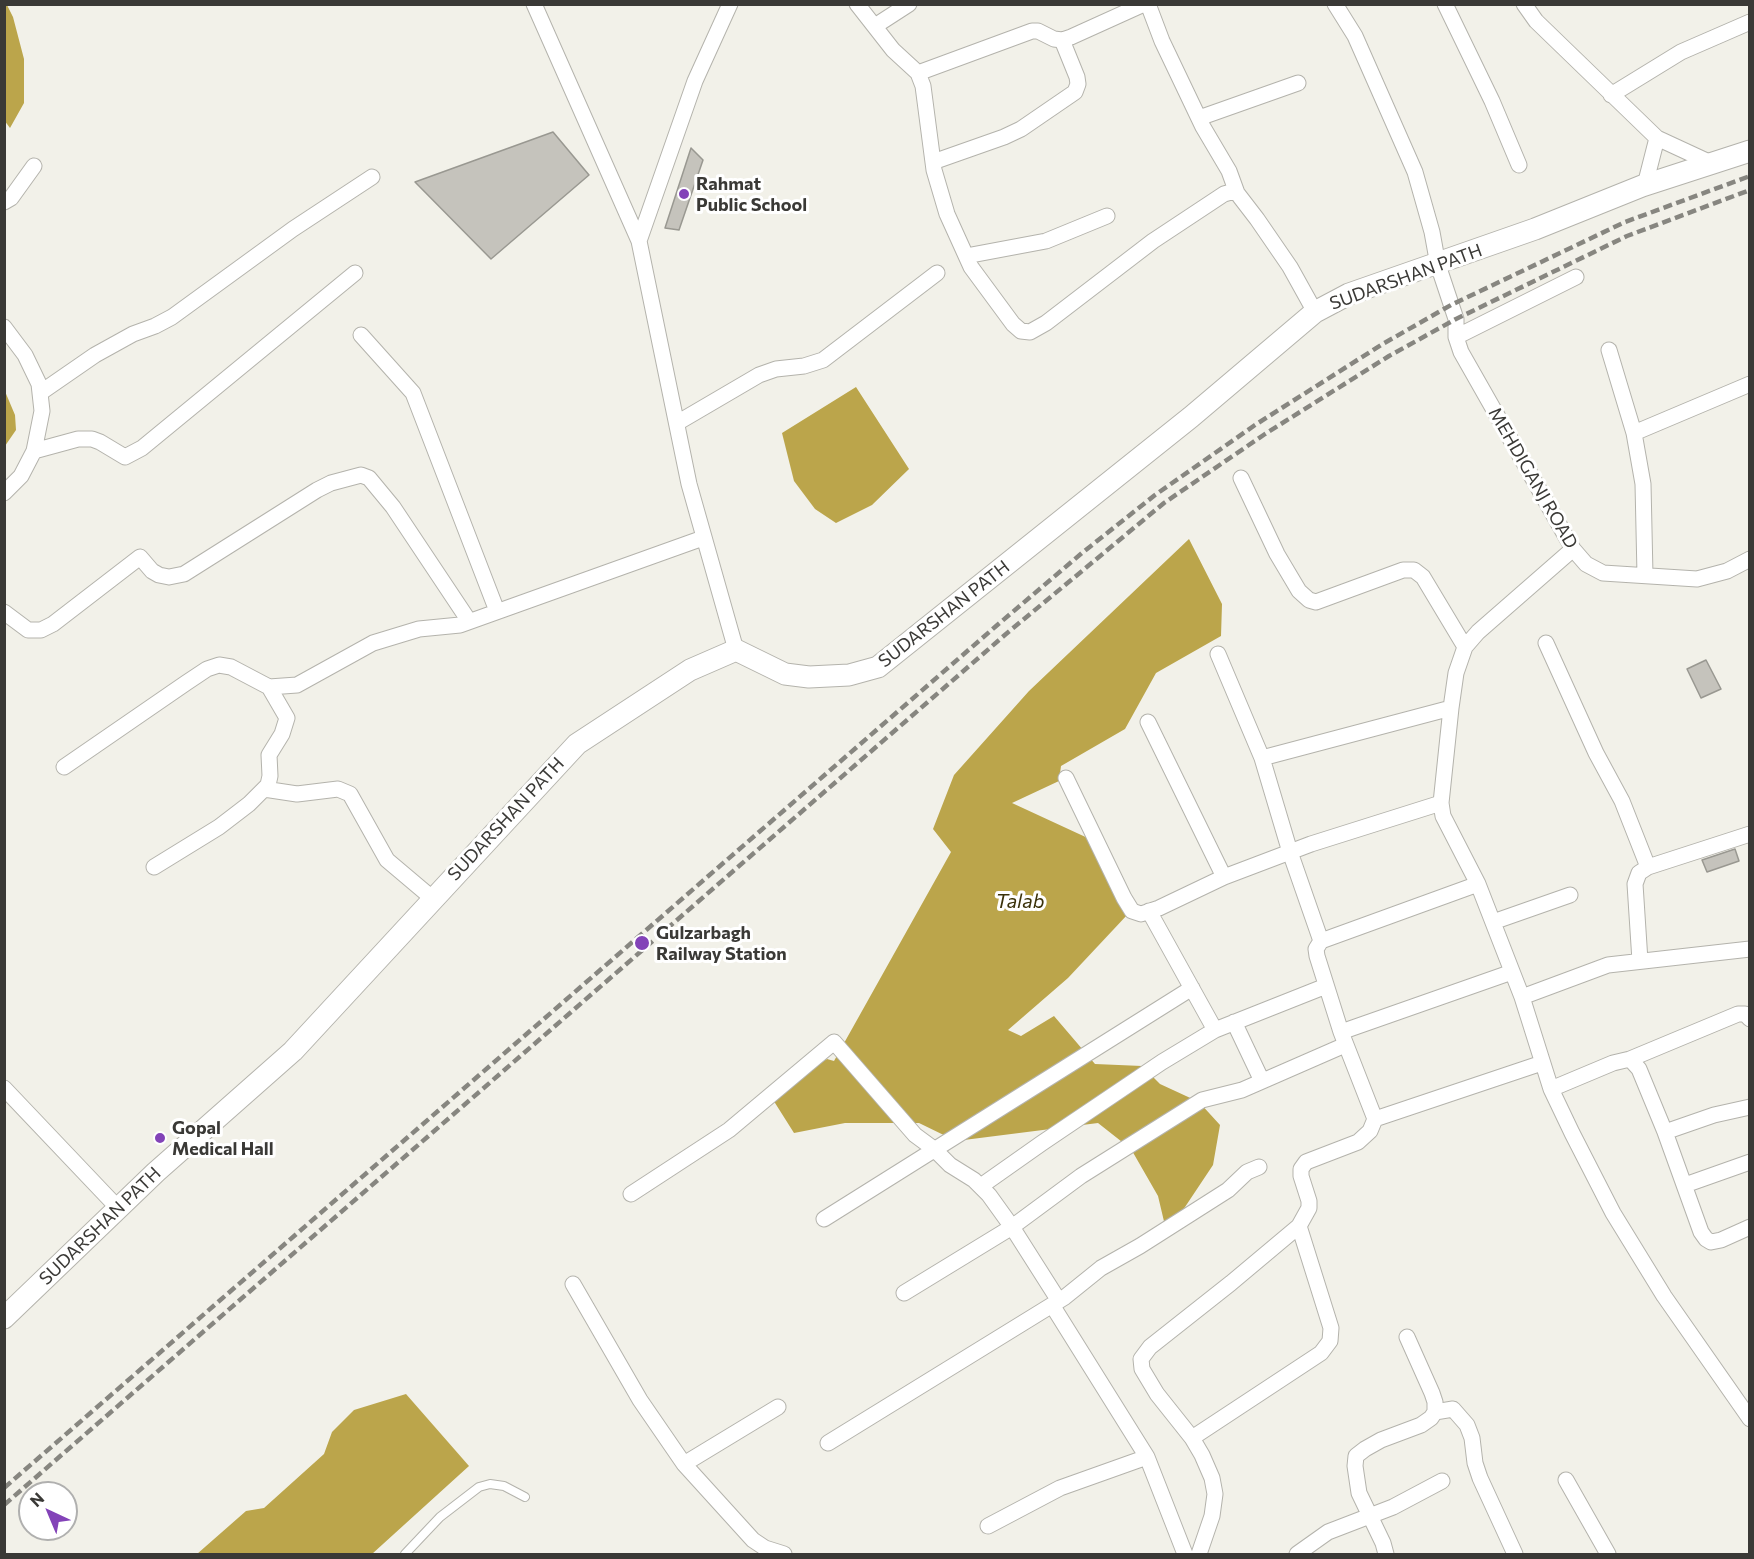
<!DOCTYPE html>
<style>
body{margin:0}
#map{position:relative;width:1754px;height:1559px;overflow:hidden;background:#f2f1e9;font-family:Commissioner,sans-serif}
canvas{display:block}
.frame{position:absolute;inset:0;border:6px solid #3a3936;pointer-events:none}
.north{position:absolute;left:18px;top:1481px;width:60px;height:60px;box-sizing:border-box;background:#fff;border:2px solid #b0b0af;border-radius:50%;rotate:316deg;font-size:16px;font-weight:700;line-height:24px;text-align:center;color:#3a3936}
.north::after{content:'';display:block;margin:auto;width:21px;height:27px;background:#8343b8;clip-path:polygon(50% 0,100% 100%,50% 72%,0 100%)}
</style>
<div id="map">
<canvas width="1754" height="1559"></canvas>
<div class="frame"></div>
<div class="north">N</div>
</div>
<script>
const c = document.querySelector('canvas').getContext('2d');
c.lineJoin = 'round';
function paint(path, color) { c.fillStyle = color; c.fill(path, 'evenodd'); }
const poly = rows => new Path2D(rows.map(r => 'M' + r).join(''));
function stroke(path, color, width, dash) { c.strokeStyle = color; c.lineWidth = width; c.lineCap = dash ? 'butt' : 'round'; c.setLineDash(dash || []); c.stroke(path); }
function write(font, color, halo, rows, align = 'center') {
  c.font = font + ' Commissioner,sans-serif'; c.lineWidth = 6; c.setLineDash([]); c.textBaseline = 'middle'; c.strokeStyle = halo; c.fillStyle = color; for (const [text, x, y, turn = 0] of rows) {
    c.save(); c.translate(x, y); c.rotate((+turn || 0) * Math.PI / 180); c.textAlign = isNaN(turn) ? turn : align; if (halo) c.strokeText(text, 0, 0); c.fillText(text, 0, 0); c.restore();
  }
}
const water = poly([
 [7,5,13,17,24,59,24,103,10,128,4,120,4,5],
 [856,387,909,469,872,505,836,523,815,509,794,481,782,433],
 [4,389,15,415,16,430,5,446],
 [1189,539,1222,604,1221,636,1156,673,1125,729,1061,766,1059,781,1012,803,1092,840,1128,914,1068,978,1008,1030,1021,1036,1054,1016,1095,1064,1142,1066,1160,1084,1199,1102,1220,1125,1213,1165,1167,1234,1158,1196,1131,1149,1098,1123,956,1141,919,1123,845,1123,794,1133,770,1095,827,1059,834,1061,951,852,933,829,954,775,1029,691],
 [406,1394,469,1466,372,1554,197,1554,246,1511,264,1508,324,1454,332,1432,354,1410]
]);
const building = poly([
 [553,132,589,175,491,259,415,182,553,132],
 [691,148,703,160,679,230,665,228,691,148],
 [1706,660,1721,689,1701,698,1687,669,1706,660],
 [1735,849,1739,861,1707,872,1702,860,1735,849]
]);
const service = poly([
 [405,1554,440,1517,479,1487,490,1484,504,1486,525,1497]
]);
const minor = poly([
 [534,4,639,241,689,484,736,650],
 [857,4,893,50,918,73,923,86,934,170,947,214,971,267,1013,324,1021,331,1030,332,1046,323,1153,241,1224,194,1231,192,1237,193,1257,219,1290,267,1315,312],
 [1148,4,1162,41,1203,127,1229,171,1237,193],
 [1335,4,1355,36,1415,172,1432,232,1438,265,1456,319,1456,337,1461,352,1573,549,1586,564,1603,573,1697,579,1727,571,1750,559],
 [1445,4,1492,101,1519,165],
 [1524,4,1536,21,1657,138,1711,163],
 [875,26,909,4],
 [918,73,1032,31,1038,31,1054,39,1062,40,1071,37,1144,4],
 [1611,95,1681,52,1750,22],
 [1199,118,1298,83],
 [933,162,1004,137,1021,129,1075,92,1078,84,1077,77,1062,40],
 [1645,185,1657,138],
 [4,202,11,198,34,166],
 [639,241,695,81,730,4],
 [966,256,1046,241,1107,216],
 [4,327,25,355,39,384,42,411,34,451,21,476,4,493],
 [361,335,413,393,497,611],
 [1456,337,1576,277],
 [1609,350,1634,433,1643,484,1645,575],
 [40,393,95,355,133,334,155,326,172,317,293,229,372,177],
 [677,423,759,375,776,369,804,366,823,360,937,273],
 [1634,433,1750,384],
 [34,451,78,439,92,439,100,442,125,457,142,448,355,273],
 [1241,478,1277,554,1299,591,1309,600,1316,602,1403,570,1414,570,1423,577,1465,647],
 [1573,549,1478,632,1465,647,1456,673,1451,708,1441,803,1443,816,1478,884,1522,997,1551,1089,1572,1133,1613,1213,1664,1296,1750,1419],
 [4,612,28,630,41,630,53,624,140,557,152,571,159,575,169,577,184,574,317,490,331,483,361,475,369,478,393,507,469,621],
 [1546,643,1596,753,1622,801,1648,867],
 [1218,654,1262,758,1290,852,1321,941,1478,884],
 [1148,722,1224,877],
 [1262,758,1451,708],
 [64,767,186,683,207,669,219,665,231,667,269,687,297,685,373,643,419,629,460,625,703,538],
 [1066,778,1124,898,1132,911,1141,914,1159,908,1224,877,1311,844,1441,803],
 [264,789,297,794,338,789,350,794,387,860,432,898],
 [154,867,219,827,249,804,268,785,270,776,269,755,282,734,287,718,269,687],
 [1149,911,1215,1030],
 [1493,922,1570,895],
 [1321,941,1316,949,1317,956,1341,1032],
 [1640,961,1635,884,1639,873,1648,867,1750,834],
 [1522,997,1608,965,1750,949],
 [1234,1022,1262,1081],
 [1630,1059,1738,1014,1745,1014,1750,1019],
 [4,1088,118,1208],
 [1551,1089,1613,1063,1630,1059,1639,1069,1665,1132,1701,1232,1706,1239,1711,1242,1721,1240,1750,1227],
 [1375,1119,1542,1063],
 [1665,1132,1714,1115,1750,1107],
 [1685,1185,1750,1162],
 [981,1186,1042,1143,1162,1062,1215,1030,1326,986],
 [631,1194,729,1130,834,1042,915,1135,934,1149,950,1165,974,1180,989,1195,1012,1227,1059,1301],
 [824,1219,1192,988],
 [573,1284,640,1400,684,1464,753,1540,765,1548,784,1554],
 [904,1293,1012,1227,1081,1176,1202,1100,1242,1090,1345,1045],
 [1052,1305,1147,1457],
 [1435,1412,1453,1409,1467,1425,1472,1438,1475,1463,1480,1478,1515,1554],
 [1192,1438,1321,1353,1330,1341,1331,1328,1299,1226],
 [828,1443,1065,1297,1101,1268,1140,1246,1228,1190,1247,1172,1259,1167],
 [684,1464,778,1407],
 [1566,1480,1608,1554],
 [988,1526,1060,1488,1147,1457,1185,1554],
 [1199,1554,1212,1516,1215,1494,1212,1478,1202,1455,1192,1438,1157,1394,1142,1369,1141,1359,1150,1347,1231,1283,1299,1226,1309,1208,1309,1201,1301,1176,1301,1169,1306,1162,1358,1142,1370,1131,1375,1119,1341,1032,1512,972],
 [1297,1554,1328,1532,1393,1507,1442,1481],
 [1386,1554,1383,1543,1359,1493,1355,1466,1356,1456,1365,1449,1381,1440,1421,1425,1431,1418,1435,1412,1435,1402,1432,1393,1407,1337]
]);
const secondary = poly([
 [4,1318,156,1172,293,1051,577,744,690,670,736,650,785,674,809,677,849,675,878,667,1191,417,1315,312,1349,294,1535,229,1642,186,1750,151]
]);
const rail = poly([
 [4,1488,995,627,1082,553,1155,495,1255,425,1381,345,1451,305,1625,222,1750,176],
 [4,1505,1006,634,1164,503,1265,434,1389,356,1456,319,1627,236,1750,190]
]);
const markers = [
 [684,194,6,"#8343b8"],
 [642,943,8,"#8343b8"],
 [160,1138,6,"#8343b8"]
];
const poiNames = [
 ["Rahmat",696,184],
 ["Public School",696,205],
 ["Gulzarbagh",656,933],
 ["Railway Station",656,954],
 ["Gopal",172,1128],
 ["Medical Hall",172,1149]
];
const streetNames = [
 ["SUDARSHAN PATH",1406,277,-20],
 ["MEHDIGANJ ROAD",1533,478,60],
 ["SUDARSHAN PATH",944,614,-38],
 ["SUDARSHAN PATH",506,819,-47],
 ["SUDARSHAN PATH",100,1226,-44]
];
const waterNames = [
 ["Talab",1020,901]
];
paint(water, '#bba54b');
paint(building, '#c5c3bc');
stroke(building, '#999891', 1.5);
stroke(service, '#b4b3ac', 10);
stroke(minor, '#b4b3ac', 17);
stroke(secondary, '#b4b3ac', 23);
stroke(service, '#fff', 8);
stroke(minor, '#fff', 15);
stroke(secondary, '#fff', 21);
stroke(rail, '#878680', 4.5, [9, 4.5]);
for (const [x, y, r, color] of markers) { const dot = new Path2D(); dot.arc(x, y, r, 0, 2 * Math.PI); c.fillStyle = color; c.fill(dot); stroke(dot, '#fff', 2); }
write('bold 18px', '#3a3936', '#fff', poiNames, 'left');
write('18px', '#3a3936', '#fff', streetNames);
write('italic 20px', '#3b320a', '#fff', waterNames);
</script>
